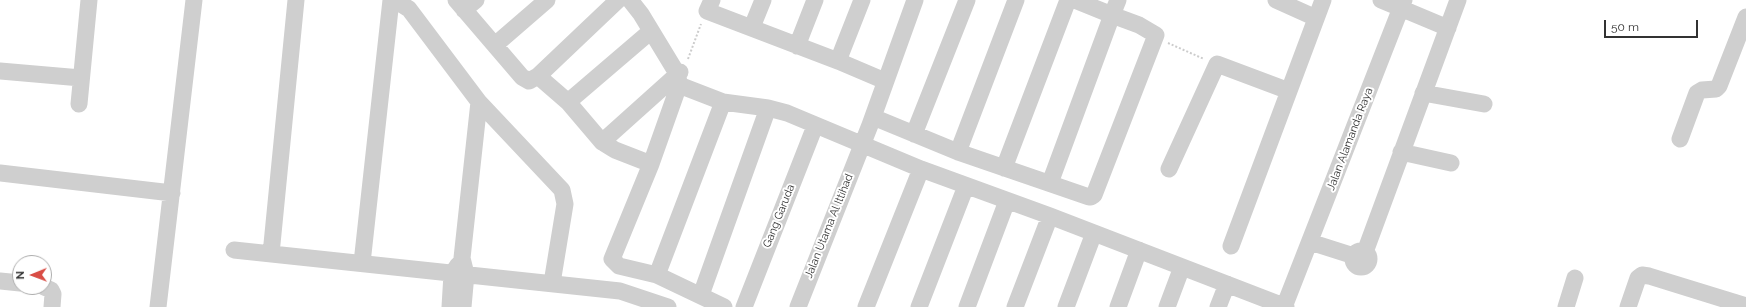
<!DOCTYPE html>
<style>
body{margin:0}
#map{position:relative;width:1746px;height:307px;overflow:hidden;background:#fff;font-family:Raleway,sans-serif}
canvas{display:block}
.north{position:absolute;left:12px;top:255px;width:40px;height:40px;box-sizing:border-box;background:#fff;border:1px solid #adadad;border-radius:50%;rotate:269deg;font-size:11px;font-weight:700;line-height:16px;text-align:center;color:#323232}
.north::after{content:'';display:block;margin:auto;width:14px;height:18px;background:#d94d45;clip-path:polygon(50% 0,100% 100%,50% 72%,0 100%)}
.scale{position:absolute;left:1604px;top:20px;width:94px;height:18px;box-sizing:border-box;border:2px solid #323232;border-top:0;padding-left:5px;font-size:12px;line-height:14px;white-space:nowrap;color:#323232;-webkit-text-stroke:3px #fff;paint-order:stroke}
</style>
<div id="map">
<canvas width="1746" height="307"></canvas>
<div class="north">N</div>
<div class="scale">50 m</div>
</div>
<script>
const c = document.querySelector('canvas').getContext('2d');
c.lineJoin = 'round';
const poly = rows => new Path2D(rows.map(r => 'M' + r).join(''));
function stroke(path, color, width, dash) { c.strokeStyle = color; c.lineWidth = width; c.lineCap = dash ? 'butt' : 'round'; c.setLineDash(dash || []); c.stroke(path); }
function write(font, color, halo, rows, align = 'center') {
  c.font = font + ' Raleway,sans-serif'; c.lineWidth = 4; c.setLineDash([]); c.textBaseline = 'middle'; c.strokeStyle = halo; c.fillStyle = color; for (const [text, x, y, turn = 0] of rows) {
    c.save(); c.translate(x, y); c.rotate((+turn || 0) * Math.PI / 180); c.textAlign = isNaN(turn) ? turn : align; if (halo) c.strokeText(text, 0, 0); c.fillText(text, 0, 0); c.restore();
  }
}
const path = poly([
 [1168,43,1204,59],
 [688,59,701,24]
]);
const minor = poly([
 [395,0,409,9,479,102,562,190,565,204,552,283],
 [456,0,522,77,529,81,538,76,618,0],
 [630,0,641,14,678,75,679,85,723,102,768,108],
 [712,0,707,11,838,61,885,81],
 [1075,0,1112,15,1118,0],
 [1276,0,1316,18],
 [1381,0,1448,28],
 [464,10,476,0],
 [752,27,763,0],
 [495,45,547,0],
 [797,46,815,0],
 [838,61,862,0],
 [0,71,81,78],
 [538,76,568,102,602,142,615,150,651,164],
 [679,85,651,164,612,259,619,266,657,275,724,307],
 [1423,93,1484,104],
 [568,102,651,31],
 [79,104,89,0],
 [873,117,958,152,1089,197,1091,197,1094,195,1156,35,1139,25,1112,15,1050,183],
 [914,134,967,0],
 [1680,139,1697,93,1702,90,1716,89,1719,86,1746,17],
 [602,142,680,72],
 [958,152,1016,0],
 [1401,152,1451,163],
 [1004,168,1068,0],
 [1169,169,1217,64,1289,91],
 [0,173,172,193],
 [1310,242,1354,256],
 [1231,246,1323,0],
 [234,250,620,291,668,307],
 '1353 259a8 8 0 1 1 16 0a8 8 0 1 1-16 0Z',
 [1365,252,1458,0],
 [271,254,296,0],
 [362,263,391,0],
 [657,275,723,102],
 [0,281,20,283],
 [44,287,51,290,53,294,52,307],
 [701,295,768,108,787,113,921,169,1050,216,1286,307],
 [158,307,194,0],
 [450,307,452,274,458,265],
 [463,307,466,274,462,258,479,102],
 [744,307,815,126],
 [798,307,870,125,915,0],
 [866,307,921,169],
 [919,307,966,186],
 [967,307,1007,201],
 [1015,307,1050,216],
 [1066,307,1094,233],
 [1118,307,1139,250],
 [1167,307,1182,267],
 [1218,307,1227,284],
 [1284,307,1404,0],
 [1566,307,1575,278],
 [1628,307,1638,278,1642,275,1649,276,1746,306]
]);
const streetNames = [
 ["Jalan Alamanda Raya",1350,139,-69],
 ["Gang Garuda",779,216,-68],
 ["Jalan Utama Al Ittihad",829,226,-68]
];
stroke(path, '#ccc', 2, [2, 2]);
stroke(minor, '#cfcfcf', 17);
write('11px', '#323232', '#fff', streetNames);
</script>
